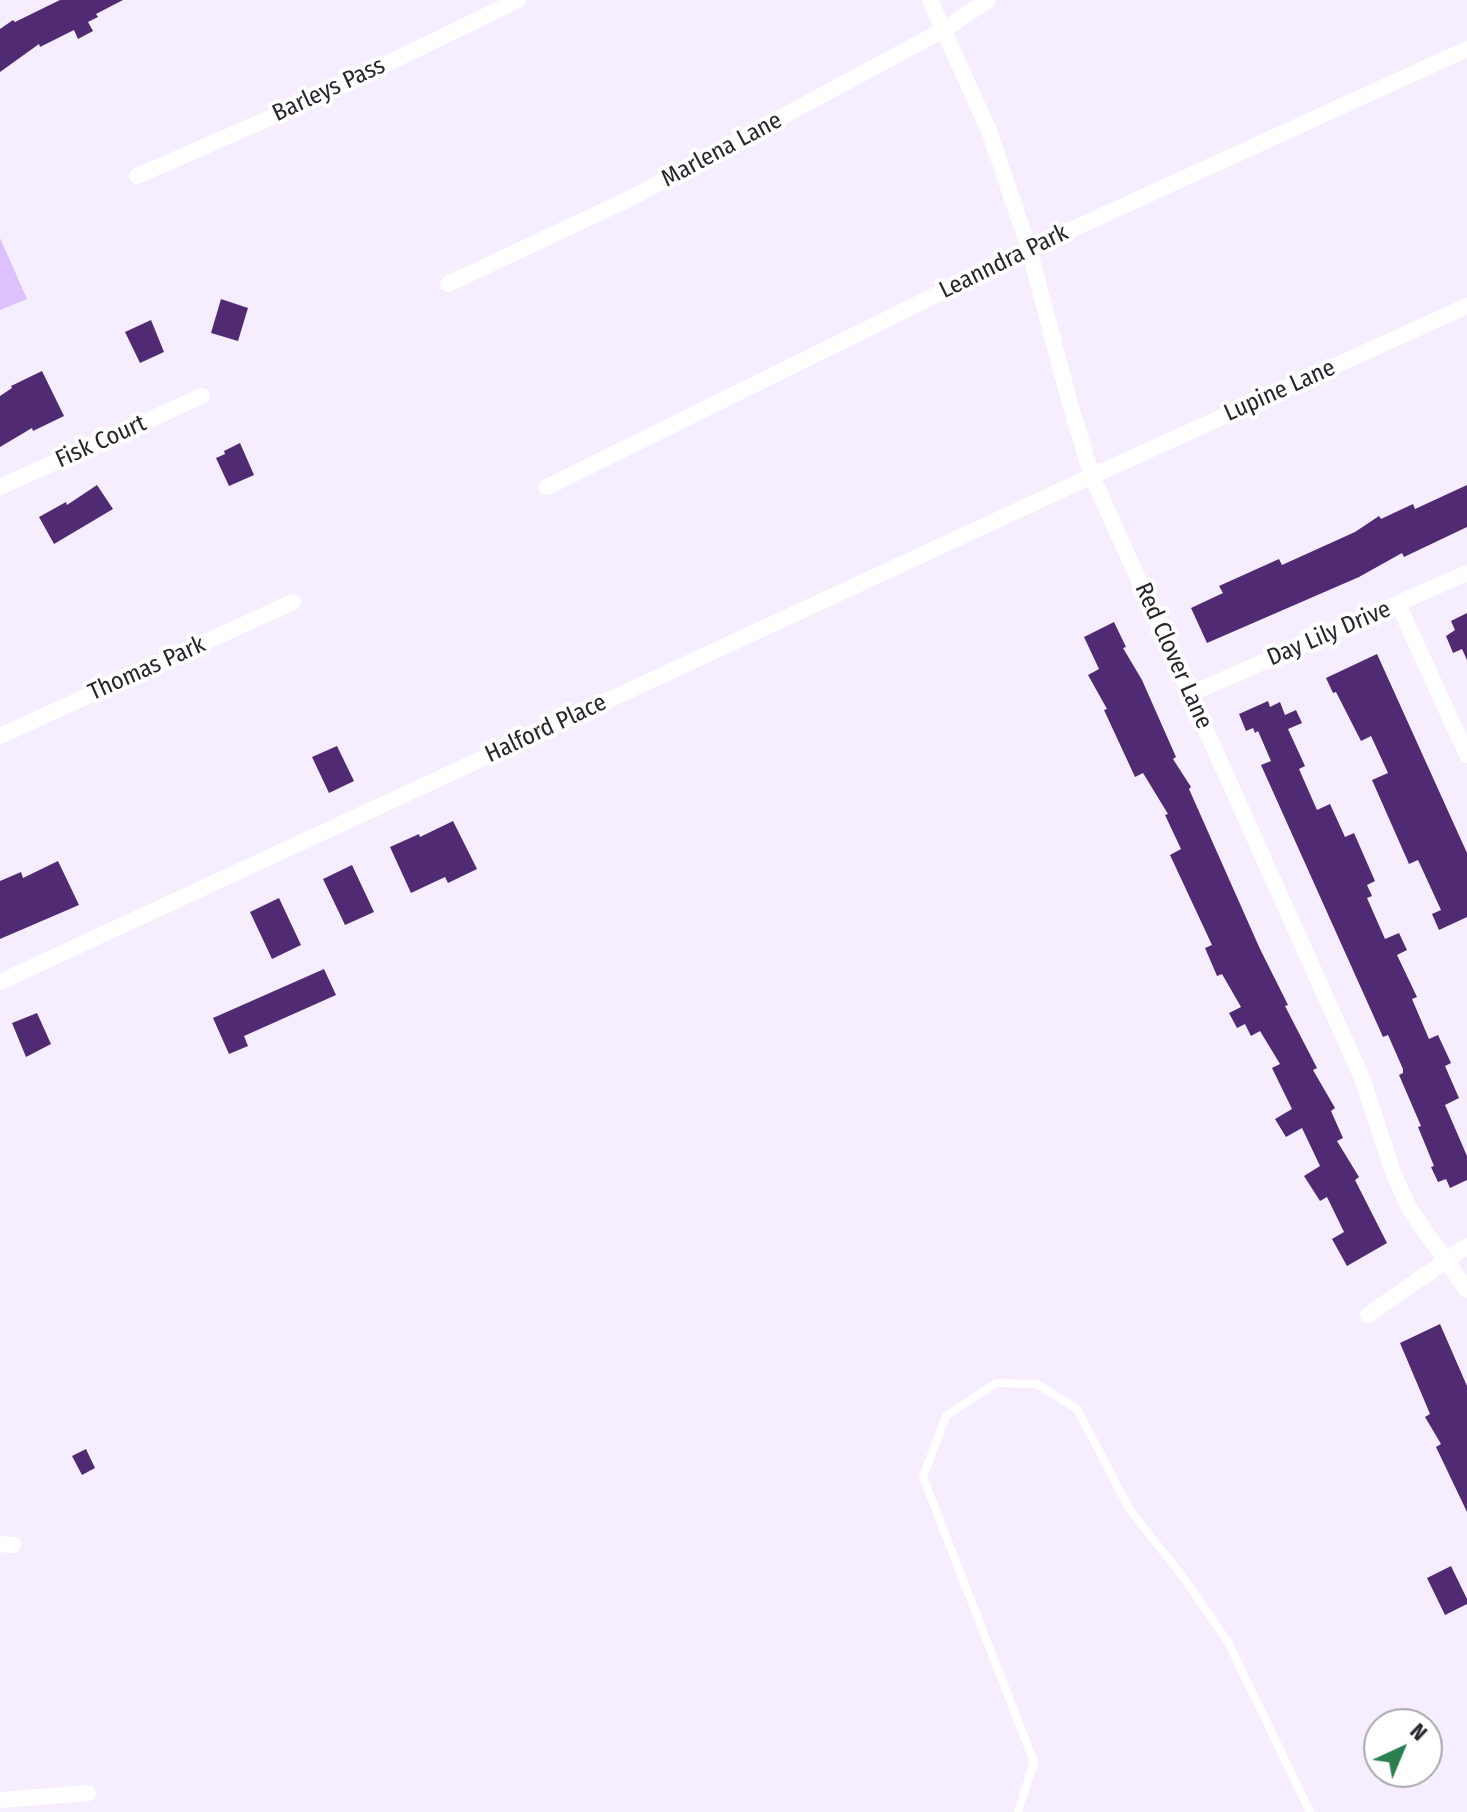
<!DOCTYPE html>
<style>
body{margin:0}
#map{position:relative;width:1467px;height:1812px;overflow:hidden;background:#f6eeff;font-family:"Fira Sans Condensed",sans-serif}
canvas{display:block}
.north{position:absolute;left:1363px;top:1708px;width:80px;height:80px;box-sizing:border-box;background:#fff;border:2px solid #a9a8ab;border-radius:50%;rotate:44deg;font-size:22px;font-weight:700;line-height:32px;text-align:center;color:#28252c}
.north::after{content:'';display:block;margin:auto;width:28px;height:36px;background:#2c7f51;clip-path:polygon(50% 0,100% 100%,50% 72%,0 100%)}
</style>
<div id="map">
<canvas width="1467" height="1812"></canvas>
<div class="north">N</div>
</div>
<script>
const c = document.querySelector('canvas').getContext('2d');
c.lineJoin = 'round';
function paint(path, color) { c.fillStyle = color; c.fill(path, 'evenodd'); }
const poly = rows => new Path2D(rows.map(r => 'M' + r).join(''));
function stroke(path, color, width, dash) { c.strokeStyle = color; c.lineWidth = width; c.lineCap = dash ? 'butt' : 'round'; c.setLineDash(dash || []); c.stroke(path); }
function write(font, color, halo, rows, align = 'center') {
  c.font = font + ' "Fira Sans Condensed",sans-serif'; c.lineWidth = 8; c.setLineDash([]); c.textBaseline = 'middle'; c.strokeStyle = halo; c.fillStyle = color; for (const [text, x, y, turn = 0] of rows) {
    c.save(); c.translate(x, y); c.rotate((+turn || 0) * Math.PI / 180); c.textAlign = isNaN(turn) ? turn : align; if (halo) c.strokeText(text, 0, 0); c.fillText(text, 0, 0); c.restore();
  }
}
const green = poly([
 [0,238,27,299,0,310]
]);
const building = poly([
 [60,0,123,0,96,14,98,17,88,22,93,31,78,39,74,30,40,47,39,44,0,72,0,29,13,20,15,22],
 [221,299,248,308,238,341,211,333],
 [151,320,164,352,140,363,125,332],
 [42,371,64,416,33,431,32,428,0,447,0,396,12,388,11,386],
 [240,443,254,475,229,486,216,458,225,454,224,451],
 [97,485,113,509,54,544,39,517,66,502,67,505],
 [1467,485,1467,527,1404,557,1402,553,1359,577,1207,643,1191,608,1223,593,1219,586,1279,559,1282,565,1355,532,1379,516,1381,519,1413,504,1415,509],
 [1467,613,1467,660,1462,649,1453,653,1446,636,1455,630,1451,621],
 [1114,622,1126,647,1123,648,1142,680,1176,757,1173,759,1191,787,1189,789,1260,949,1288,1005,1285,1006,1317,1068,1313,1070,1335,1108,1331,1111,1343,1138,1337,1141,1359,1177,1355,1180,1387,1243,1347,1266,1332,1239,1344,1232,1327,1197,1320,1201,1304,1176,1320,1166,1302,1128,1286,1137,1275,1119,1292,1109,1272,1068,1280,1064,1260,1031,1251,1036,1245,1024,1237,1028,1229,1013,1241,1007,1222,974,1217,976,1205,948,1212,945,1170,855,1181,849,1165,815,1168,814,1143,773,1135,777,1104,710,1107,709,1088,675,1099,669,1084,637],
 [1377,654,1467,853,1467,917,1439,930,1432,914,1441,910,1418,860,1409,864,1372,780,1388,773,1371,736,1361,741,1336,692,1333,693,1326,678],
 [1268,701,1270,707,1280,702,1285,715,1296,710,1302,723,1288,729,1305,766,1299,769,1317,810,1330,804,1345,837,1354,833,1375,881,1367,885,1372,896,1367,898,1385,939,1399,933,1407,950,1397,955,1417,997,1412,999,1429,1039,1438,1035,1451,1063,1445,1066,1459,1098,1445,1105,1467,1156,1467,1180,1450,1188,1446,1179,1438,1182,1431,1167,1434,1166,1418,1127,1421,1126,1399,1075,1403,1073,1403,1069,1388,1035,1383,1037,1261,765,1271,761,1258,731,1255,733,1253,728,1246,731,1239,714],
 [337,746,354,781,329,793,312,757],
 [453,821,477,869,448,883,445,877,411,893,390,847,419,834,420,837],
 [58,861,79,905,0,939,0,881,21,872,23,878],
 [352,865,374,912,345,925,323,879],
 [279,898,301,945,272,959,250,912],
 [324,969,336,995,244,1036,248,1046,229,1054,213,1018],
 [37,1013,51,1044,26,1057,12,1023],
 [1440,1324,1467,1386,1467,1512,1436,1447,1441,1444,1425,1417,1430,1414,1400,1343],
 [86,1449,95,1468,82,1475,72,1456],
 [1451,1566,1467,1599,1467,1604,1445,1615,1427,1578]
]);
const lane = poly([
 [1018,1812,1034,1762,923,1477,946,1416,996,1383,1037,1384,1077,1409,1130,1510,1183,1577,1228,1642,1310,1812]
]);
const street = poly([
 [930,0,990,133,1029,249,1069,400,1092,476,1362,1078,1393,1172,1410,1210,1467,1290],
 [137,176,323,95,518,0],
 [448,284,633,197,945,29,988,0],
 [0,487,202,396],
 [547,487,1029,249,1467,49],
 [1398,604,1467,755],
 [1190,694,1467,573],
 [0,736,293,602],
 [0,982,1092,476,1467,306],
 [1368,1315,1467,1246],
 [0,1544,13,1545],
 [0,1800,88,1793]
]);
const streetNames = [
 ["Barleys Pass",329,90,-25],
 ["Marlena Lane",722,150,-28],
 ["Leanndra Park",1004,262,-26],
 ["Lupine Lane",1280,391,-24],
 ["Fisk Court",101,442,-24],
 ["Day Lily Drive",1329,634,-23],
 ["Red Clover Lane",1173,656,66],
 ["Thomas Park",147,669,-24],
 ["Halford Place",546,729,-25]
];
paint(green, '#dcc1fc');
paint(building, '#512a74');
stroke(lane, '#fff', 8);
stroke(street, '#fff', 16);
write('24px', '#28252c', '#fff', streetNames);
</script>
